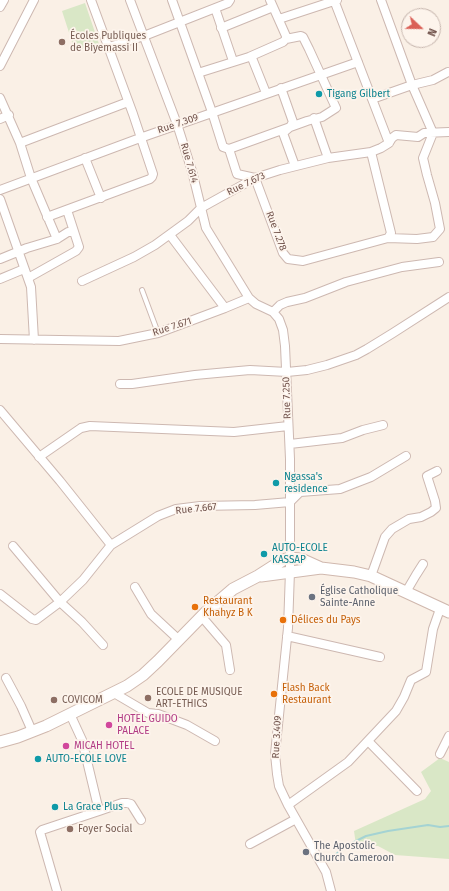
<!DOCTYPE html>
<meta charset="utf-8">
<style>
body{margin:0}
#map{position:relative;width:449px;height:891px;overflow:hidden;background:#faf0e6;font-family:"Fira Sans",sans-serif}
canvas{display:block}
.north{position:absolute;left:401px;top:8px;width:40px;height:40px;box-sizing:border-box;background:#fdf4ec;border:1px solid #c5b4ac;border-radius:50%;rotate:112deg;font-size:11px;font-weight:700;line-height:16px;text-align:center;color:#72544d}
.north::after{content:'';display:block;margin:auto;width:14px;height:18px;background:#da5f56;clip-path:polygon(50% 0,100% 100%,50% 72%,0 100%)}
</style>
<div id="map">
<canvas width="449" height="891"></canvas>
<div class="north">N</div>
</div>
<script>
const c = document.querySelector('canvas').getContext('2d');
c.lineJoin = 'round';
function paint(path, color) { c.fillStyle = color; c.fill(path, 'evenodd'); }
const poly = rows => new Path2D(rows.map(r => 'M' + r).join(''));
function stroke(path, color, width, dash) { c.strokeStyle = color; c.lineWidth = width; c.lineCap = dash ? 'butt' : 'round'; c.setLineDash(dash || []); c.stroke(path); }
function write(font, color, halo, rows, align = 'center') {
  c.font = font + ' "Fira Sans",sans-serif'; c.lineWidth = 3.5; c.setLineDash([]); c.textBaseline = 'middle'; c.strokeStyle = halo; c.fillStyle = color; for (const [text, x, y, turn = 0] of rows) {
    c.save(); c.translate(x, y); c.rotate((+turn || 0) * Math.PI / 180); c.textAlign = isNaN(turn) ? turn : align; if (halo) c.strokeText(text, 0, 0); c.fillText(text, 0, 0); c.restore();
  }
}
const green = poly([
 [85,3,99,44,75,51,62,11],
 [440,758,449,762,449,859,395,855,378,846,356,845,354,831,425,799,431,791,421,772]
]);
const stream = poly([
 [328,860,348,845,366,836,388,831,428,825,440,827,449,826]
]);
const service = poly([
 [142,290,158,333]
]);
const minor = poly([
 [130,0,177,124,192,171,206,228,249,298,256,304,273,312,279,319,283,330,285,346,290,459,290,571,288,628,275,754,277,774,279,786,288,805,326,872,331,891],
 [172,0,212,112,223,147,229,149,237,174,255,178,283,253,288,259,303,261,388,238,417,239,433,237,440,229,435,203,427,175,423,158,433,133,412,85,381,0],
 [270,0,286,36,286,39],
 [334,0,389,143],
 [0,7,4,0],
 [215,8,233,61],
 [279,19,337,0],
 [221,28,273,7],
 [109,47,144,36,228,3,230,0],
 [249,57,252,58,266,93],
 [0,66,34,0],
 [198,73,249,57,283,42,286,39,301,36,303,37,309,49,336,108,322,117,307,121,229,149],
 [281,88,293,122,290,127,283,133,295,166],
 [0,98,20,143,31,178,57,239],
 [372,99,412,85,433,80,448,72],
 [314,118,328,158],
 [0,119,9,115],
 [20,143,128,102],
 [371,152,391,233,388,238],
 [85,158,101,198],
 [0,190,140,138,358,62],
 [0,199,31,287,34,340],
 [47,217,150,179,152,177,153,174,133,114,91,0],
 [170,235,225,308],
 [0,259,27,248,57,239,68,232,74,232],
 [28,278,76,251,79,247,67,210],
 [0,279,24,269],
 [82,281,134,257,155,245,188,221,201,208,255,178,280,170,328,158,371,152,381,148,389,143,392,138,396,135,418,137,424,133,449,132],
 [273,312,280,305,287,302,305,298,346,282,402,267,439,262],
 [0,339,119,341,158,333,225,308,249,298],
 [120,384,132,384,195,375,250,370,287,372,307,370,327,365,356,355,367,349,393,333,449,297],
 [0,410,60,481,111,545],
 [290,444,342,438,363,430,383,425],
 [39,457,81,428,90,426,234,432,288,426],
 [13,546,60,602,82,622,103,645],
 [371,576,385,537,392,529,409,519,421,517,431,512,436,508,435,501,427,476,437,471],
 [135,587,151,614,179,640],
 [406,592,416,575,423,564],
 [0,594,32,619,36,620,60,602,83,580,111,545,158,516,176,509,200,506,255,505,290,502,300,492,340,489,358,482,371,477,406,456],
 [202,617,226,645,230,670],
 [287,636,380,657],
 [6,678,21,706,32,731],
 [114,693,148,713,158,714,187,725,215,741],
 [368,741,417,791],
 [440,754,449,736],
 [288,805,348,762,396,711,404,697,411,680,426,672,433,629,440,609],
 [99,811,122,803,127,803,131,804,141,820],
 [250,844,296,819],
 [57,891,40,832,42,830,99,811,82,740,70,714]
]);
const secondary = poly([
 [261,576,321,568,354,572,371,576,449,612],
 [0,742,18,737,46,726,127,686,143,675,158,661,205,613,233,589,258,576,283,560,290,558,301,559,321,568]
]);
const markers = [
 [62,42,4,"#8d6e63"],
 [319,94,4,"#0f9aa8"],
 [276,483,4,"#0f9aa8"],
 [264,554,4,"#0f9aa8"],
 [312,597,4,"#6b7280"],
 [195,607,4,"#e8710a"],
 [283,620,4,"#e8710a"],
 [274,694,4,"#e8710a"],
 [148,698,4,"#8d6e63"],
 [54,700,4,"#8d6e63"],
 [109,725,4,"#d1479c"],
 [66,746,4,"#d1479c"],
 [38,759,4,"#0f9aa8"],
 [55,807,4,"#0f9aa8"],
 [70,829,4,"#8d6e63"],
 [306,852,4,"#6b7280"]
];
const educationNames = [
 ["Écoles Publiques",70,36],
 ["de Biyemassi II",70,48],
 ["ECOLE DE MUSIQUE",156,692],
 ["ART-ETHICS",156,704],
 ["COVICOM",62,700],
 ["Foyer Social",78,829]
];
const cultureNames = [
 ["Tigang Gilbert",327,94],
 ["Ngassa's",284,477],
 ["residence",284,489],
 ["AUTO-ECOLE",272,548],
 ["KASSAP",272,560],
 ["AUTO-ECOLE LOVE",46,759],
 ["La Grace Plus",63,807]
];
const streetNames = [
 ["Rue 7.309",178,124,-19],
 ["Rue 7.614",189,163,74],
 ["Rue 7.673",246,184,-26],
 ["Rue 7.278",276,231,69],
 ["Rue 7.671",172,327,-18],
 ["Rue 7.250",287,398,-92],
 ["Rue 7.667",196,509,-6],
 ["Rue 3.409",277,737,-87]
];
const worshipNames = [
 ["Église Catholique",320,591],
 ["Sainte-Anne",320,603],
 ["The Apostolic",314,846],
 ["Church Cameroon",314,858]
];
const foodNames = [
 ["Restaurant",203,601],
 ["Khahyz B K",203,613],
 ["Délices du Pays",291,620],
 ["Flash Back",282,688],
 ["Restaurant",282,700]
];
const hotelNames = [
 ["HOTEL GUIDO",117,719],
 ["PALACE",117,731],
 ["MICAH HOTEL",74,746]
];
paint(green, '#d9e7c6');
stroke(stream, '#a4d3d3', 2);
stroke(service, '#cdb8b1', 6);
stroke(minor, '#cdb8b1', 10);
stroke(secondary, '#d0b8ae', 13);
stroke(service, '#fff', 4);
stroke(minor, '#fff', 8);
stroke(secondary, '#fff', 11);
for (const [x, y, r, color] of markers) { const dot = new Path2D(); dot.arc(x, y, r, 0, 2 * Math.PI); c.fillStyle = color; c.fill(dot); stroke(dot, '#fdf4ec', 1.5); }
write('10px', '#785e54', '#fdf4ec', educationNames, 'left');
write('10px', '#0d838f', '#fdf4ec', cultureNames, 'left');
write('10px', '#72544d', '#fdf4ec', streetNames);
write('10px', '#5b616d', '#fdf4ec', worshipNames, 'left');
write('10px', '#c56008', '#fdf4ec', foodNames, 'left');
write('10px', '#b23c85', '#fdf4ec', hotelNames, 'left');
</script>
